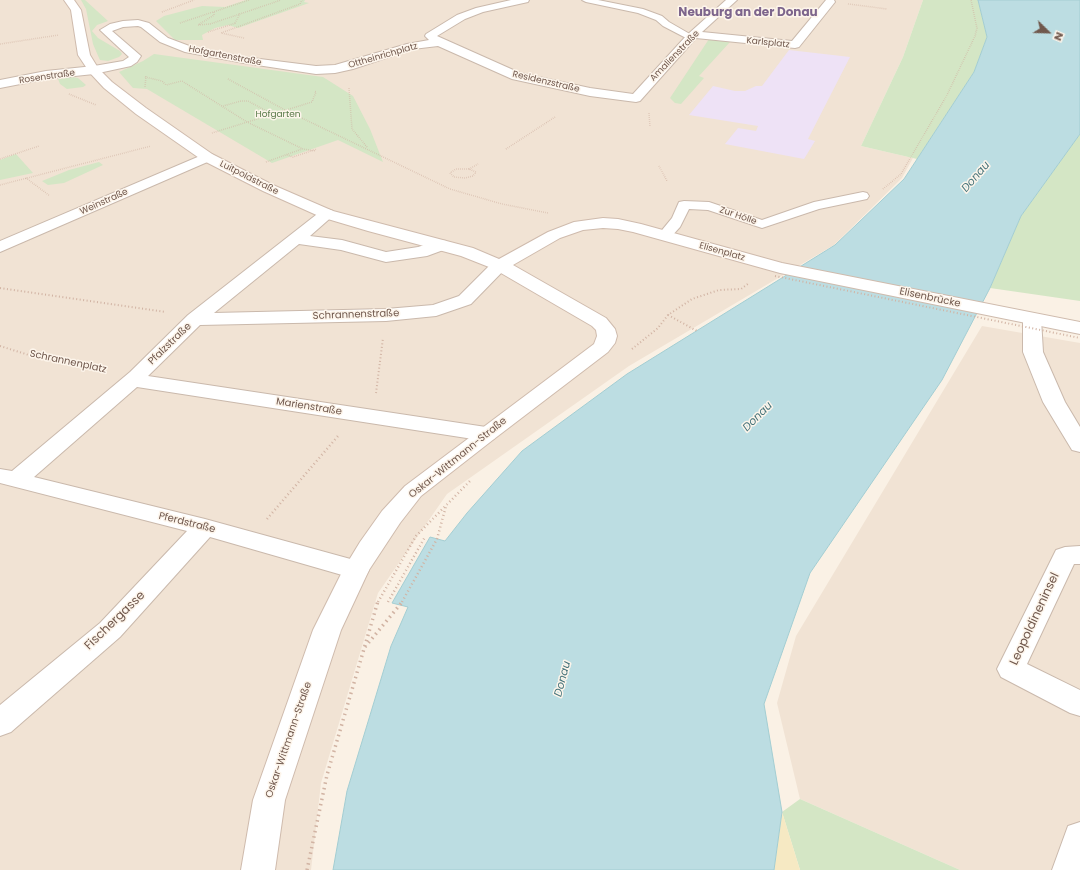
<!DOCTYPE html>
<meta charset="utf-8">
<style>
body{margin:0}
#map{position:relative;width:1080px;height:870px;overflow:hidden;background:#faf1e5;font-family:Poppins,sans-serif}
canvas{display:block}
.north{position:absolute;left:1028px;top:12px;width:40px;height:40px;-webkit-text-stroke:3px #fdf5eb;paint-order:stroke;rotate:113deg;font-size:11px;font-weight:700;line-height:16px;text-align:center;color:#70584d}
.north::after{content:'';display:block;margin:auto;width:14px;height:18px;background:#70584d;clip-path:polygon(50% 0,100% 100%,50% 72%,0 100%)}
</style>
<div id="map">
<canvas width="1080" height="870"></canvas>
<div class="north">N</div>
</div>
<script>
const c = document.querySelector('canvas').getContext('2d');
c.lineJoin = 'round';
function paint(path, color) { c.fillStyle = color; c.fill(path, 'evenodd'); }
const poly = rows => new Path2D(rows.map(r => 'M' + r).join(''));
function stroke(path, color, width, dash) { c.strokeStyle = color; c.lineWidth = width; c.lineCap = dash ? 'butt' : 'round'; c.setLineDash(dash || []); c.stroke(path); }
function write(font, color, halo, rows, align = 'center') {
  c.font = font + ' Poppins,sans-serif'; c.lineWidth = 3; c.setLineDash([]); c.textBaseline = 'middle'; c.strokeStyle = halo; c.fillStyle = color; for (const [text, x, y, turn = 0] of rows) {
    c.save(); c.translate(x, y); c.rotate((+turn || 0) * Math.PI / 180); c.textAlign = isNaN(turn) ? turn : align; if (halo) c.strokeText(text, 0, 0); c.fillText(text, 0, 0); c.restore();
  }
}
const residential = poly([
 [0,0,923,0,903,57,861,146,913,158,902,178,834,245,629,366,447,494,378,593,321,783,311,870,0,870],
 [982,326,1080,343,1080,870,960,870,800,799,777,703,796,636]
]);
const education = poly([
 [789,50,850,57,808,139,815,141,804,159,725,144,738,128,756,131,758,126,689,115,713,86,735,91,745,91,756,86,762,86]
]);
const green = poly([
 [81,0,85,0,108,21,97,25,92,31,98,38,120,51,122,54,119,57,108,61,100,60,99,58,93,44,86,9],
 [246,0,305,0,304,2,309,3,238,28,228,25,215,28,202,35,203,40,175,40,156,21,164,16,202,6,225,7],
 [923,0,978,0,987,37,974,72,917,159,861,146,903,57],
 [709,39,730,42,699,76,704,78,681,104,675,103,670,98],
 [154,54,323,77,353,96,370,129,383,162,338,140,272,163,147,89,133,88,119,72,143,61],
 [68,76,78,78,86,85,83,87,67,89,60,84,58,79,58,77],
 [1080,134,1080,301,990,288,1021,216],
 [16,154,33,173,0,180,0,160],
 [99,162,103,165,64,183,48,185,42,181,69,170],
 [800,799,960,870,800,870,782,812]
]);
const sand = poly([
 [782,812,800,870,774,870]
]);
const water = poly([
 [978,0,1080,0,1080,134,1021,216,990,288,942,380,810,573,764,704,782,812,774,870,333,870,347,791,391,646,408,607,392,603,430,537,445,541,467,513,522,451,627,374,835,245,904,179,974,72,987,37,978,0]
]);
const pathFar3 = poly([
 [848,4,887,9],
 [162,12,194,0],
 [214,12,214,15,198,25,210,24,240,14],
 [180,23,249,0],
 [235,23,240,14,281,0],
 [208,32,236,23],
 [244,38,221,33,300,4,302,0],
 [0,44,59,35],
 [145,77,162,81,166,85,182,81,247,122,303,149,316,151],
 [228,79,285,110,450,189,502,204,548,213],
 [145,87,146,76],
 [349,88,352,129,367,147],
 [69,94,96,105],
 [223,106,241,101,248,101,272,114],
 [649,113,650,127],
 [212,133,312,102,316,92,314,91],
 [506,149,555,117],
 [287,155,293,157,317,149],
 [0,159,39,146],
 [266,162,302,149],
 [659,166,667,181],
 [456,169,469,169,476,172,473,176,465,178,454,177,450,173,456,169],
 [469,169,478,164],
 [26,178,50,196],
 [0,185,151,146],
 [883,189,901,174,947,95,975,36,977,28,971,0]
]);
const pathFar2 = poly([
 [0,288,166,312],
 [668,315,697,331],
 [0,346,32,356,105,370],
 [632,349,658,328,668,315,692,299,719,290,741,289,749,283],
 [376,393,383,338]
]);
const pathFar1 = poly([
 [267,519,338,436],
 [378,602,416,536,470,481],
 [388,602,425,537],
 [402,602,437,539,446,506]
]);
const path = poly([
 [365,647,403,601],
 [307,870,327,775,378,601]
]);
const lane = poly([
 [582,0,598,0,643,9,662,16,669,22,695,37,694,39,688,39,663,26,656,20,638,13,586,2,582,0],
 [863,192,867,193,869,196,867,199,819,209,762,228,708,210,689,209,680,227,670,238,665,239,660,238,658,235,672,218,679,202,684,201,709,202,762,220,814,202,863,192]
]);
const street = poly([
 [511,0,529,0,528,2,483,12,465,19,437,36,520,73,590,88,633,94,687,35,726,0,737,0,702,32,792,41,826,0,834,0,835,2,799,47,795,48,696,38,640,101,636,102,590,96,512,79,438,46,413,49,353,69,335,73,316,74,244,63,185,52,160,42,141,27,138,26,123,27,112,31,141,56,137,62,131,66,94,74,46,79,0,88,0,80,46,71,94,66,123,61,129,57,100,30,110,24,123,21,138,20,149,23,168,38,192,47,244,57,316,66,335,65,407,44,429,40,425,36,426,34,457,15,476,8,511,0],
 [207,153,212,154,214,157,212,160,0,252,0,241,207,153],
 [327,209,333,211,335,214,310,236,342,240,386,252,418,247,440,240,446,241,448,245,446,249,427,256,386,262,341,250,299,244,214,313,386,309,433,305,459,296,494,261,500,260,506,261,509,265,471,304,436,316,386,321,200,325,148,376,486,427,494,429,497,434,494,439,486,441,137,387,34,477,205,519,365,563,369,570,365,577,356,579,210,537,120,637,11,732,0,736,0,705,100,623,187,531,0,483,0,469,12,471,130,372,188,315,321,211,327,209],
 [1032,313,1039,315,1041,319,1043,352,1065,402,1080,427,1080,452,1072,450,1043,402,1023,352,1023,319,1025,315,1032,313],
 [1080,546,1080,564,1074,564,1027,664,1080,690,1080,716,1070,713,1001,677,997,669,1056,550,1065,547,1080,546],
 [1080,822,1080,870,1052,870,1068,826,1080,822]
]);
const secondary = poly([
 [64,0,74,0,81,10,90,55,98,68,112,82,146,108,212,154,273,185,333,211,473,248,499,259,548,232,574,222,603,218,618,219,641,224,782,263,1080,322,1080,334,780,273,633,232,618,229,603,228,583,230,560,238,513,265,606,318,615,329,617,336,615,343,608,352,494,439,421,496,400,523,369,570,341,630,285,800,275,870,241,870,253,800,313,630,343,570,360,542,382,511,405,486,594,344,597,336,596,330,592,326,494,269,461,256,368,231,321,217,263,191,202,160,136,114,104,88,90,73,78,55,71,10,64,0]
]);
const pathBridge = poly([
 [775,276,1080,338]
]);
const farStreetnames = [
 ["Karlsplatz",768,43,6],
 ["Hofgartenstraße",225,56,11],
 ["Ottheinrichplatz",383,56,-16],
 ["Amalienstraße",675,56,-46],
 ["Rosenstraße",47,77,-8],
 ["Residenzstraße",546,82,13],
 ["Luitpoldstraße",249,178,27],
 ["Weinstraße",104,202,-24],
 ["Zur Hölle",738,216,19],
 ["Elisenplatz",722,252,16]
];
const farParknames = [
 ["Hofgarten",278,115]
];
const streetNames = [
 ["Elisenbrücke",930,298,12],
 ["Schrannenstraße",356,315,-2],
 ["Pfalzstraße",170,344,-44],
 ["Schrannenplatz",68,362,12],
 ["Marienstraße",309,407,9],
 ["Oskar-Wittmann-Straße",458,458,-39],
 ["Pferdstraße",187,523,14],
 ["Oskar-Wittmann-Straße",289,740,-71]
];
const waterNames = [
 ["Donau",976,177,-49],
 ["Donau",758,417,-45],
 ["Donau",563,679,-75]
];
const farDistrictnames = [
 ["Neuburg an der Donau",748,13]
];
const nearStreetnames = [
 ["Leopoldineninsel",1035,619,-65],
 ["Fischergasse",115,621,-44]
];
paint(residential, '#f1e3d4');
paint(education, '#eee2f6');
paint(green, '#d4e6c5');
paint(sand, '#f6e9c3');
paint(water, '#bcdde2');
stroke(water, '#a3cdd2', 1);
stroke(lane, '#cab9ac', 2);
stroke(street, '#cab9ac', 2);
stroke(secondary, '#cfbbad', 2);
stroke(pathFar3, '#d1b3a3', 1.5, [0.5, 1.5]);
stroke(pathFar2, '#d1b3a3', 2, [1, 2.5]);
stroke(pathFar1, '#d1b3a3', 2.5, [1, 3]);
stroke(path, '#d1b3a3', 3.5, [1.5, 4]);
paint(lane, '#fff');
paint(street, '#fff');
paint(secondary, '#fff');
stroke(pathBridge, '#d1b3a3', 2, [1, 2.5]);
write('9px', '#70584d', '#fdf5eb', farStreetnames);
write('9px', '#597a49', '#fdf5eb', farParknames);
write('10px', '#70584d', '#fdf5eb', streetNames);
write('italic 11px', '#46747b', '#fdf5eb', waterNames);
write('bold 12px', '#7d658c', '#fdf5eb', farDistrictnames);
write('12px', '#70584d', '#fdf5eb', nearStreetnames);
</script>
